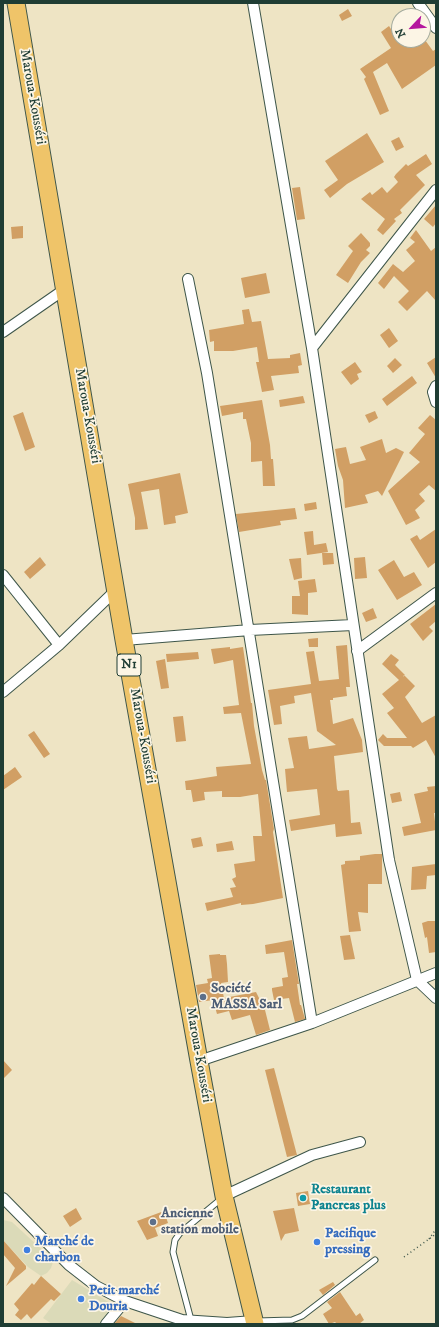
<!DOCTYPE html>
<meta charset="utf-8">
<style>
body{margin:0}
#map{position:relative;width:439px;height:1327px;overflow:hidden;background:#eee4c4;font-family:"IM FELL DW Pica",serif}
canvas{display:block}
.frame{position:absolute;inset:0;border:4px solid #1f3d34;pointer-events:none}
.north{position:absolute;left:391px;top:8px;width:40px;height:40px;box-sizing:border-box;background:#fcf5e5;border:1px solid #a4ab9e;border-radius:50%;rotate:244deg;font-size:11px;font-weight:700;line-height:16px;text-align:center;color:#1f3d34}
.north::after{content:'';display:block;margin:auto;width:14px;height:18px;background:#b5179e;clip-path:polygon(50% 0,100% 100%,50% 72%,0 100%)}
</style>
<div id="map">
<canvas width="439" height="1327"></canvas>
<div class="frame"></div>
<div class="north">N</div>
</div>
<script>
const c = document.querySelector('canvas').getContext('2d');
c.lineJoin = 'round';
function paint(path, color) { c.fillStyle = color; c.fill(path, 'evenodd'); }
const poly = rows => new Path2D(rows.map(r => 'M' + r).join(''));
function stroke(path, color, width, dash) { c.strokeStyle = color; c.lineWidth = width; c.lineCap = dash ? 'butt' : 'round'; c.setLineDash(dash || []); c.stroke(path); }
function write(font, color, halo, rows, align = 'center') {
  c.font = font + ' "IM FELL DW Pica",serif'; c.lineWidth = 3.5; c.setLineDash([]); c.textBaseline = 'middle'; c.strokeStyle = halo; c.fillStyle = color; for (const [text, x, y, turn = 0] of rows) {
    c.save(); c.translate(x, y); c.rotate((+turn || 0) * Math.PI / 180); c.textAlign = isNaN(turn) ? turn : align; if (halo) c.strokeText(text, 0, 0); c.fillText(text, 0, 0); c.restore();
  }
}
const built = poly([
 [3,1220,12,1222,50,1257,53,1262,51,1268,47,1273,41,1276,28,1267,3,1240],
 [72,1280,87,1289,120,1309,105,1324,52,1324,43,1318]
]);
const building = poly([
 [348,9,352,16,342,21,339,15],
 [389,26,398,40,425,40,433,51,436,49,436,65,402,89,387,63,373,72,389,111,380,115,364,79,366,77,360,69,391,48,381,32],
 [367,133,384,162,347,184,330,198,324,190,338,180,325,161],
 [399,137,404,147,396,151,391,141],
 [426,154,432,164,416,175,425,185,400,210,402,213,394,219,396,221,383,235,377,230,385,219,361,199,370,192,372,195,382,187,387,193,398,182,394,177,396,174,406,164,408,166],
 [300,187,305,219,297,220,292,188],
 [436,205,436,223,433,227,424,219],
 [23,226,23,238,12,239,11,227],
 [416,230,431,251,436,247,436,301,427,291,407,311,398,302,409,291,394,276,384,289,378,283,393,264,403,272,415,261,406,250,415,242,410,238],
 [361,233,370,243,370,246,366,250,370,253,361,262,348,283,336,275,353,251,348,246],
 [266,273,270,293,245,298,241,278],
 [249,309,252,322,261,321,268,359,290,358,290,355,300,353,302,365,298,366,299,373,271,376,274,390,262,392,256,362,259,362,257,347,233,351,214,351,214,341,210,342,209,330,244,324,242,310],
 [389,328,398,341,389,348,380,335],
 [436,357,436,378,427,363],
 [395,358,402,365,393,373,387,366],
 [355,362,362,372,357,374,359,379,351,385,341,372],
 [412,376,417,383,387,406,382,399],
 [303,396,305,403,280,407,279,400],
 [262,400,270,445,271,459,273,459,275,486,263,486,262,461,251,462,251,443,246,419,243,419,243,412,222,416,220,406],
 [375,411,378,418,369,423,365,415],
 [23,412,35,447,25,451,13,416],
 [430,415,436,420,436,491,429,485,419,494,425,501,415,510,420,518,406,525,388,491,420,462,409,453,425,434,418,428],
 [382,439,386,453,396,448,404,452,382,496,378,491,365,495,368,503,345,508,343,480,338,466,335,449,346,447,350,464,366,460,360,447],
 [180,473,188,513,175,516,176,523,164,525,159,489,141,492,148,529,135,530,135,518,128,484],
 [316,502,317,509,305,511,304,504],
 [295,508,297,519,280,521,281,525,239,532,236,514],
 [436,529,436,562,428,568,410,539,417,535,420,540],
 [313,531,314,545,326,543,328,552,307,555,304,532],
 [322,553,333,553,334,564,323,565],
 [40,557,46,565,30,579,24,572],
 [365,557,367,578,355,579,354,558],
 [301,558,302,578,294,580,289,559],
 [394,560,404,577,414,572,422,585,397,600,378,570],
 [315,579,317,592,308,593,308,615,292,614,292,596,300,596,298,581],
 [436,604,436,621,429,627,433,631,423,641,410,624],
 [373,608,377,618,366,622,362,613],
 [318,638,318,647,309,647,308,639],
 [347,645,350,687,346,687,347,696,333,698,333,700,330,700,333,724,353,718,362,740,363,752,334,756,337,789,338,791,349,790,351,823,360,822,362,834,336,837,335,824,291,831,289,820,320,815,317,789,287,792,285,769,294,768,288,738,307,736,309,749,336,745,317,731,311,693,294,696,295,703,280,706,282,724,274,725,268,690,311,684,306,652,314,651,319,681,339,679,336,646],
 [230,647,230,649,243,647,251,703,252,703,254,726,262,770,265,780,266,780,274,829,273,832,283,898,253,904,241,905,241,903,207,911,205,903,233,897,230,888,236,887,232,879,236,877,234,864,255,861,253,836,262,836,258,794,240,797,222,797,222,791,204,792,205,800,193,802,191,790,186,790,185,781,217,776,216,767,251,764,241,713,224,714,223,707,239,705,233,660,214,664,211,649],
 [198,652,199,659,167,662,166,654],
 [391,654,399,660,395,665,405,675,403,677,404,675,415,686,405,697,422,723,436,715,436,758,426,740,413,748,411,746,384,746,378,740,383,734,387,738,407,738,387,713,394,708,382,694,399,680,382,664],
 [165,659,169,688,161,689,156,661],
 [183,716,186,741,176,742,173,717],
 [34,731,50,754,44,758,28,735],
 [15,767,22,777,3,790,3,776],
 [436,786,436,813,434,813,436,830,404,836,402,827,421,823,414,794,428,791,427,787],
 [400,792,402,801,392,803,390,794],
 [201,837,203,846,193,848,191,839],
 [232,841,234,850,217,852,216,844],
 [375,854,382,854,382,884,368,884,368,913,358,912,361,931,349,932,341,865,345,864,345,861,360,860,360,856],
 [436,864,436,875,427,876,426,889,411,890,412,867],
 [428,921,436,921,436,952,429,953,427,937,425,938,422,923],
 [350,935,355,959,344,960,340,936],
 [292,940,299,984,297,984,300,1005,301,1005,305,1019,295,1022,289,998,274,1000,272,990,272,988,283,986,282,978,288,977,284,952,266,954,265,945],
 [220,954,220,955,226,955,227,964,228,982,221,983,224,998,256,992,265,1010,270,1030,256,1035,250,1015,232,1020,229,1011,217,1014,213,1000,199,1002,196,985,208,983,207,979,212,978,209,955],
 [3,1060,12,1070,3,1079],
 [274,1068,297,1155,287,1157,265,1070],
 [308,1191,310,1204,298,1206,296,1193],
 [76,1208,82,1219,70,1227,63,1216],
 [294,1208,299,1231,285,1234,281,1241,273,1211],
 [164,1211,168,1223,155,1228,158,1236,147,1240,137,1221],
 [3,1240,26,1266,26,1269,6,1286,15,1268,3,1254],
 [41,1276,61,1294,54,1301,51,1299,31,1319,27,1314,21,1320,15,1315,19,1310,14,1304,32,1283,34,1285],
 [333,1282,335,1285,323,1295,319,1290],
 [340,1292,356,1316,360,1313,364,1320,359,1324,337,1324,335,1322,329,1324,323,1314,332,1308,327,1302],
 [121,1316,137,1324,114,1324]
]);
const path = poly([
 [429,1239,436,1229],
 [404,1257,436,1234]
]);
const service = poly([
 [191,1320,173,1252,175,1240,180,1233,221,1199],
 [257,1321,292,1320,302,1316,375,1260]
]);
const minor = poly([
 [253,3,312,348,389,860,417,980,436,998],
 [418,3,436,28],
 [188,279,207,373,312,1023],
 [3,332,65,289],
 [312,348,436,190],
 [436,386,433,392,436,402],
 [3,575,59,645],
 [124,640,250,630,353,625],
 [357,651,436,593],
 [3,692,59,645,116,590],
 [199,1061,312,1023,436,973],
 [224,1196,312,1155,360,1142],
 [3,1198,69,1265,96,1286,125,1301,182,1320,227,1323,254,1321],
 [106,1324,125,1301]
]);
const trunk = poly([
 [16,3,124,640,199,1061,224,1196,255,1324]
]);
const markers = [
 [203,997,4,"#5c6f8a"],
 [303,1198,4,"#0f9aa8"],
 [153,1222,4,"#5c6f8a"],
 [317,1242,4,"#3f7fe0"],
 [27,1250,4,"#3f7fe0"],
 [81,1299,4,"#3f7fe0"]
];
const shields = [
 [129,665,24]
];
const shieldNames = [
 ["N1",129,665]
];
const streetNames = [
 ["Maroua-Kousséri",32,97,80],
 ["Maroua-Kousséri",87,416,80],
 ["Maroua-Kousséri",142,736,80],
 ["Maroua-Kousséri",198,1055,80]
];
const serviceNames = [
 ["Société",211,989],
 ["MASSA Sarl",211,1005],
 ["Ancienne",161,1214],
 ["station mobile",161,1230]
];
const cultureNames = [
 ["Restaurant",311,1190],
 ["Pancreas plus",311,1206]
];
const shopNames = [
 ["Pacifique",325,1234],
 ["pressing",325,1250],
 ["Marché de",35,1242],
 ["charbon",35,1258],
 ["Petit marché",89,1291],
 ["Douria",89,1307]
];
paint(built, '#dbdab8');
paint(building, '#d19f64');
stroke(service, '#3e564a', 7);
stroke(minor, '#3e564a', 12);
stroke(trunk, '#3e564a', 19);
stroke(path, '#3e564a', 1.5, [1, 3]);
stroke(service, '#fff', 5);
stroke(minor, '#fff', 10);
stroke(trunk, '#efc469', 17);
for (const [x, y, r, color] of markers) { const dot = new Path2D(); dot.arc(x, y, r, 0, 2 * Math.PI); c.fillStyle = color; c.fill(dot); stroke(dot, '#fcf5e5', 1.5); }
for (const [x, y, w] of shields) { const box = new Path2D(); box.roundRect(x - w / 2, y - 11, w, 22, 3); c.fillStyle = '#fcf5e5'; c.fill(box); stroke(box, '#1f3d34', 1); }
write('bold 13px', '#1f3d34', null, shieldNames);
write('14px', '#1f3d34', '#fcf5e5', streetNames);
write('bold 14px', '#4e5e75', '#fcf5e5', serviceNames, 'left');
write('bold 14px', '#0d838f', '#fcf5e5', cultureNames, 'left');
write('bold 14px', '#366cbe', '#fcf5e5', shopNames, 'left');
</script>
